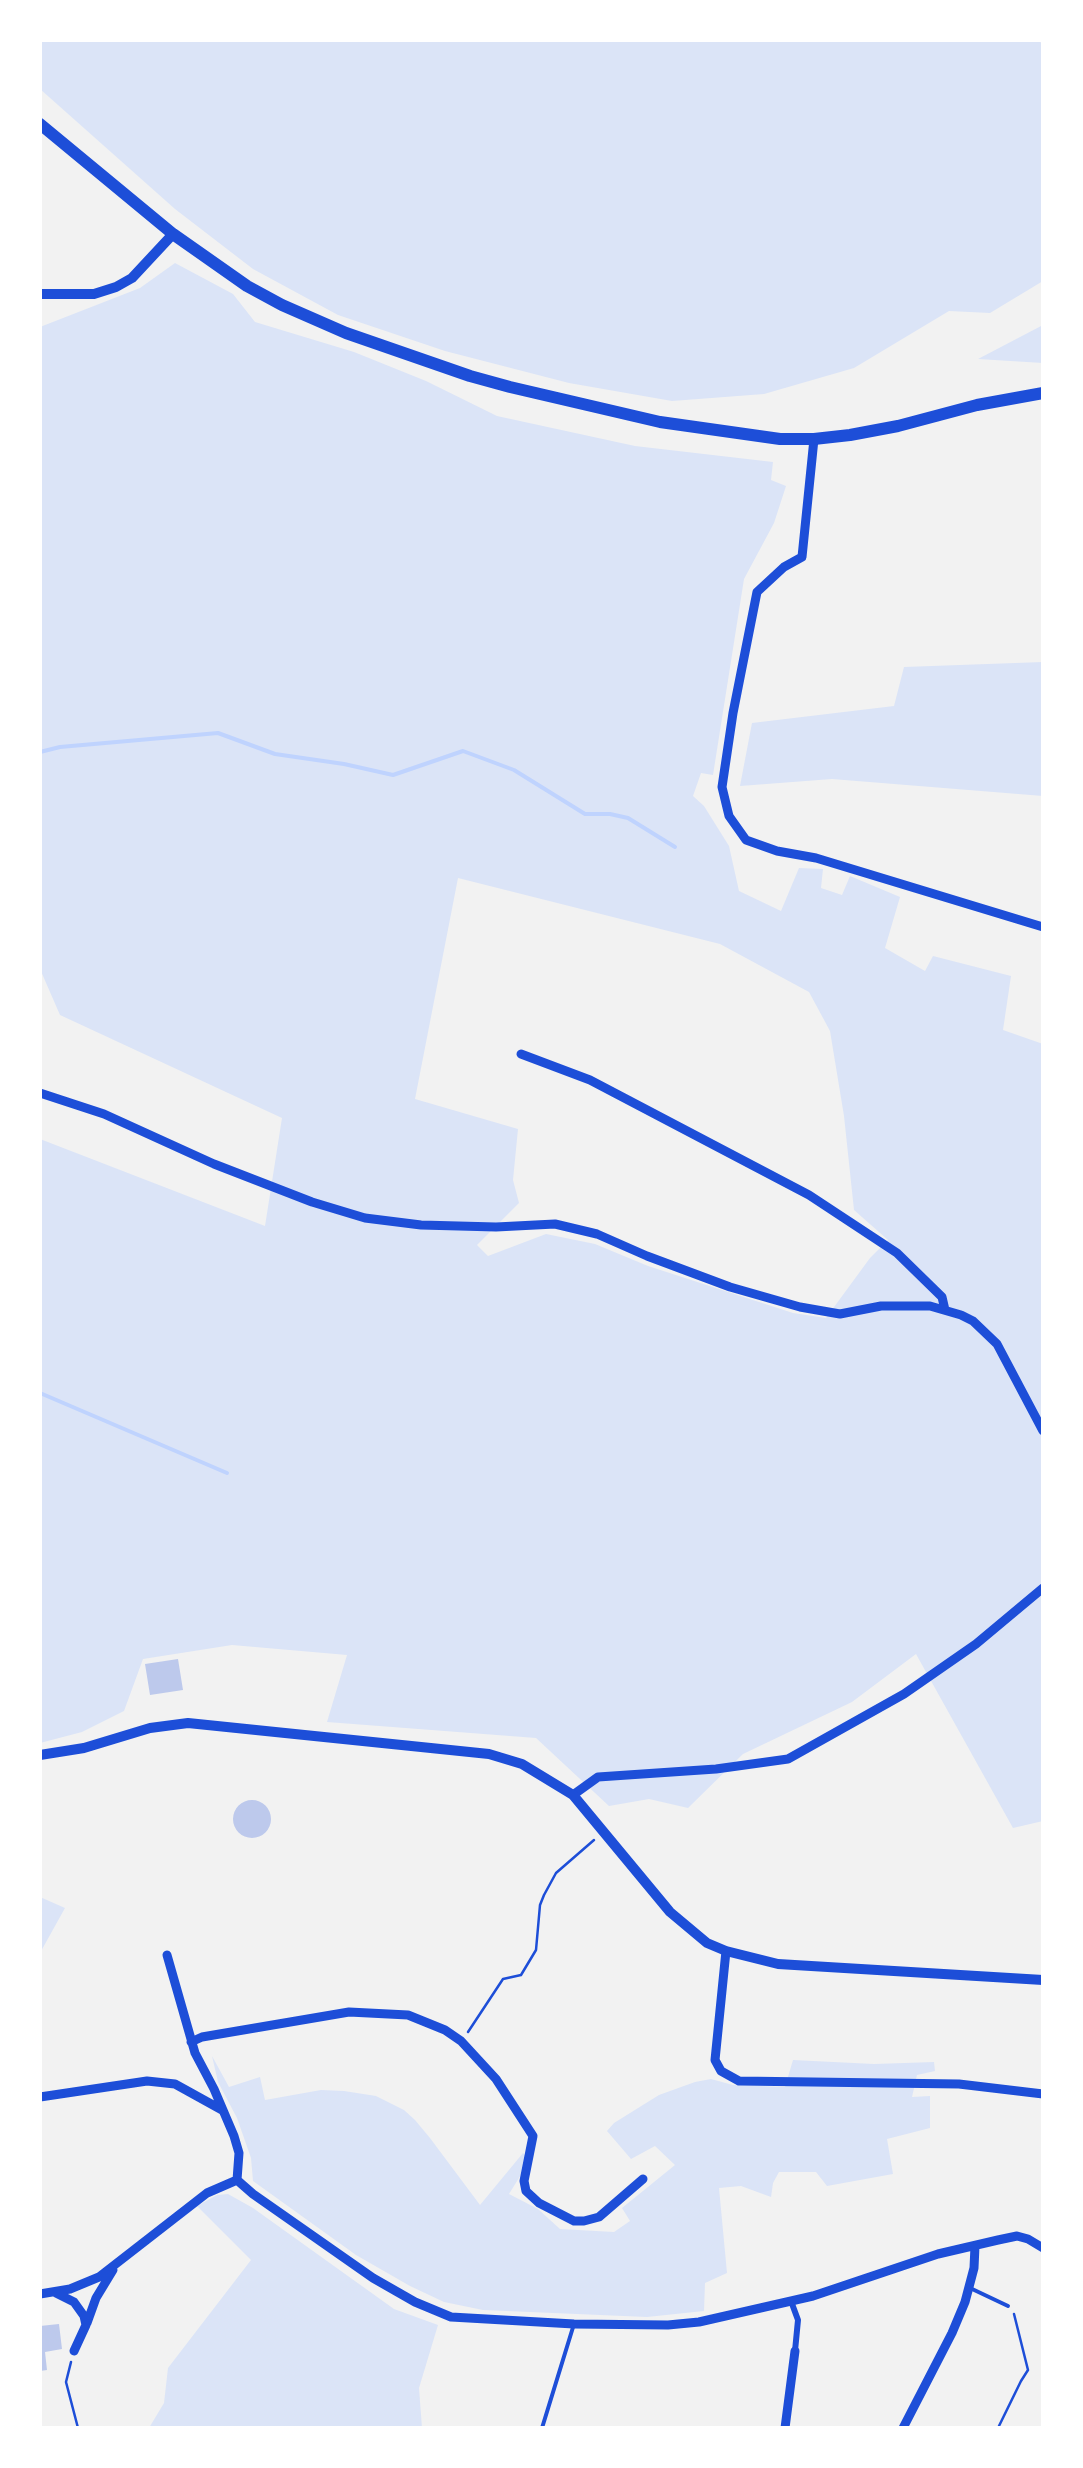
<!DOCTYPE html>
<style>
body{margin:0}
#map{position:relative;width:1083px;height:2468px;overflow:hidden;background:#f2f2f2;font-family:"Source Serif 4",serif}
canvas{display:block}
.frame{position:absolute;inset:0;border:42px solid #fff;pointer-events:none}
</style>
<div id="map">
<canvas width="1083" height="2468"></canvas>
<div class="frame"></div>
</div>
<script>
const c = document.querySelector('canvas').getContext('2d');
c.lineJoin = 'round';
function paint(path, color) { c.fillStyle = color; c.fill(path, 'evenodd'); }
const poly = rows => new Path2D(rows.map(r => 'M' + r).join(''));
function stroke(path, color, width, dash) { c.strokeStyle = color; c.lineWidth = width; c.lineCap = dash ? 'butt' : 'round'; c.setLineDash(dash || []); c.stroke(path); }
const green = poly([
 [40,40,1033,40,1043,43,1043,281,990,313,949,311,854,368,764,394,672,401,569,383,445,351,338,315,253,269,175,209,40,89],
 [175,263,233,294,255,322,354,352,426,381,497,416,635,446,773,462,771,480,786,486,774,523,744,579,713,775,701,773,693,796,704,806,729,846,739,891,781,911,799,868,823,869,821,888,842,895,850,876,900,897,885,948,925,971,933,956,1011,976,1003,1030,1043,1044,1043,1821,1013,1828,916,1654,852,1702,743,1754,688,1808,649,1799,609,1806,536,1738,327,1722,347,1655,232,1645,143,1659,124,1711,82,1732,40,1743,40,1139,265,1226,282,1118,60,1015,40,969,40,327,140,288],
 [458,878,720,944,809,992,830,1031,844,1116,854,1210,888,1240,870,1258,826,1318,793,1313,648,1266,595,1244,546,1234,488,1256,477,1245,519,1203,513,1180,518,1129,415,1099],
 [1043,325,1043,363,978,359],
 [1043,662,1043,796,832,779,740,786,752,723,894,706,904,667],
 [40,1897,65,1908,40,1953],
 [212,2056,229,2087,260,2077,265,2100,321,2090,344,2091,376,2096,404,2110,415,2120,430,2138,480,2205,523,2153,528,2158,527,2165,509,2194,538,2209,560,2229,614,2232,630,2221,622,2208,675,2165,655,2146,631,2159,607,2131,614,2123,659,2095,695,2082,711,2079,733,2085,785,2087,793,2060,874,2064,934,2062,935,2071,917,2075,912,2097,930,2096,930,2128,887,2139,893,2174,827,2186,816,2172,779,2172,773,2183,771,2197,741,2186,719,2188,727,2273,705,2283,704,2311,647,2317,483,2310,444,2302,410,2286,356,2255,253,2181,251,2158,237,2118,218,2082],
 [228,2194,253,2208,394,2309,438,2325,419,2388,422,2428,149,2428,164,2403,168,2368,251,2260,197,2206,217,2195]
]);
const stream = poly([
 [40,752,60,747,218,733,275,754,344,764,393,775,463,751,514,770,585,814,610,814,628,818,675,847],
 [40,1393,227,1473]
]);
const building = poly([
 [178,1659,183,1690,150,1695,145,1664],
 '233 1819a19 19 0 1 1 38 0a19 19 0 1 1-38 0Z',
 [59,2324,62,2349,45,2352,47,2370,40,2371,40,2326]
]);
const path = poly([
 [468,2032,503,1979,521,1975,536,1950,540,1905,544,1895,556,1873,594,1840],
 [71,2362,66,2382,78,2428],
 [998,2428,1021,2381,1028,2370,1014,2314]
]);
const service = poly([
 [970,2288,1008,2306],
 [542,2428,574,2324]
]);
const pedestrian = poly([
 [791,2301,798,2320,795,2351]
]);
const minor = poly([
 [814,439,802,557,784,567,757,592,733,713,722,787,729,816,746,840,777,851,816,858,1043,927],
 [521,1054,590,1080,809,1195,897,1253,942,1297,945,1310],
 [40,1093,104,1114,214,1164,312,1202,365,1218,421,1225,496,1227,555,1224,597,1234,647,1256,730,1287,800,1307,840,1314,881,1306,930,1306,961,1315,973,1321,997,1344,1043,1431],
 [573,1795,598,1777,716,1769,788,1759,904,1694,976,1644,1043,1588],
 [726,1951,715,2060,721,2071,739,2081,959,2084,1043,2094],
 [167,1955,195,2053,214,2089,234,2136,239,2153,237,2180],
 [191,2042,202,2037,349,2012,408,2015,445,2030,461,2041,496,2079,533,2136,524,2181,526,2191,539,2203,574,2221,584,2221,599,2217,643,2179],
 [40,2097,147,2081,175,2084,222,2110],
 [237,2180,253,2194,373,2278,415,2302,451,2317,574,2324,668,2325,699,2322,813,2296,938,2254,998,2240,1017,2236,1028,2239,1043,2248],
 [56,2293,74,2302,84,2316,86,2325,74,2351],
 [40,2294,70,2289,99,2277,207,2193,237,2180],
 [87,2323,96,2298,113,2270],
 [785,2428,795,2351],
 [903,2428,952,2333,965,2302,974,2268,975,2246]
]);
const tertiary = poly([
 [40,294,94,294,116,287,132,278,173,234],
 [40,1755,84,1748,150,1728,188,1723,489,1754,522,1764,573,1795,670,1912,707,1943,726,1951,778,1964,1043,1980]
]);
const secondary = poly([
 [40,124,173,234,247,286,282,305,346,333,470,376,510,387,660,422,780,439,814,439,850,435,898,426,977,405,1043,393]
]);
paint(green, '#dbe4f7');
stroke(stream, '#bfd3fe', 4);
paint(building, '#bdc9ec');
stroke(path, '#1d4ed8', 2.5);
stroke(service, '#1d4ed8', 4);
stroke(pedestrian, '#1d4ed8', 6);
stroke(minor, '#1d4ed8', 9);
stroke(tertiary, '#1d4ed8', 10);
stroke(secondary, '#1d4ed8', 12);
</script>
